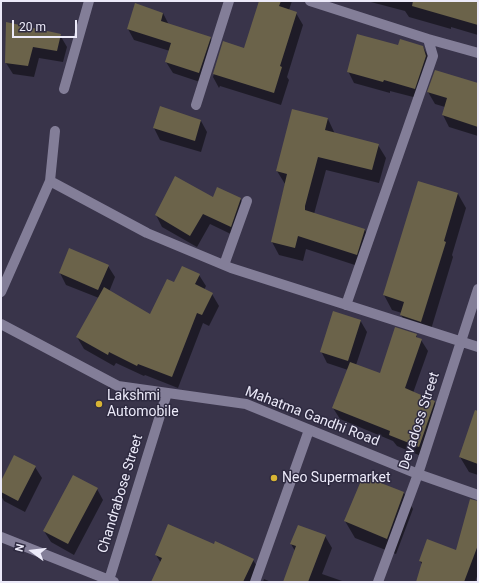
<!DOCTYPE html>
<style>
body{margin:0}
#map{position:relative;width:479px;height:583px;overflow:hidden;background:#39344a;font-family:Roboto,sans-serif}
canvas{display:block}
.frame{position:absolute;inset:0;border:2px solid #eceaf9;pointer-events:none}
.north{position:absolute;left:12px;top:531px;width:40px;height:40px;-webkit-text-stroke:3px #2e2a40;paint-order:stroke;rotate:285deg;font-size:11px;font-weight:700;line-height:16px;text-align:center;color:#eceaf9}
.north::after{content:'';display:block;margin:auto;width:14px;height:18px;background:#eceaf9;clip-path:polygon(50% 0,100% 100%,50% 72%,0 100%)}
.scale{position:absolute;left:12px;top:20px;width:65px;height:18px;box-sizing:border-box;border:2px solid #eceaf9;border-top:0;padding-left:5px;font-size:12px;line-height:14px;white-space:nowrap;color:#eceaf9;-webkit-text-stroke:3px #2e2a40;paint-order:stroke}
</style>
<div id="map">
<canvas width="479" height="583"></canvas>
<div class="frame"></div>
<div class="north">N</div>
<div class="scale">20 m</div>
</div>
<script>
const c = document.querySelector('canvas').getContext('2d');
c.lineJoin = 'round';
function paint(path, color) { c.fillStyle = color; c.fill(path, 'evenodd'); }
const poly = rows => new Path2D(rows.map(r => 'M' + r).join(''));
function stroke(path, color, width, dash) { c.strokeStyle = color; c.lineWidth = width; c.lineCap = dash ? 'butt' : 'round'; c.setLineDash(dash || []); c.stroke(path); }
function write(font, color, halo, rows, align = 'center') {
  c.font = font + ' Roboto,sans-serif'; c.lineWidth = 3; c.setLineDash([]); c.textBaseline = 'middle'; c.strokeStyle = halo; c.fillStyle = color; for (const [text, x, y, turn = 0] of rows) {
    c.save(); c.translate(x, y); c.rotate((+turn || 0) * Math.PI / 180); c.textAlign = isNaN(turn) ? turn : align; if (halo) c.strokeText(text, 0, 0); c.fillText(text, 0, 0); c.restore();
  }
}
const shadow = poly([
 [260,1,292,1,289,10,296,13,303,25,287,77,289,80,281,105,220,86,219,88,213,77,224,43,245,49],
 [367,1,478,1,478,35,451,27,451,29,409,17,405,11],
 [163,13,169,25,210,38,217,49,206,84,173,73,166,62,170,51,134,40,128,29],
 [7,23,60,35,67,47,63,62,39,58,34,77,13,74,6,63],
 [399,46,423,47,429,58,421,99,390,91,390,93,354,83,348,71],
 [478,84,478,136,449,127,443,115,445,107,435,104,428,92],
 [293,110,328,119,335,134,378,145,386,158,379,183,326,170,314,214,365,230,372,243,364,268,306,249,303,261,279,255,272,242,285,184,277,171],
 [201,121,207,132,201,152,160,140,154,128],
 [419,182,458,194,466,208,452,255,453,257,429,336,409,329,401,315,402,313,392,310,384,295],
 [240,199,247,210,237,237,210,224,197,247,162,227,156,215],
 [108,266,115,277,109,292,150,315,175,283,199,275,206,286,204,290,212,294,219,306,209,326,203,323,178,388,145,375,144,376,116,363,114,366,84,349,77,337,99,298,66,285,60,273],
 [360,320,367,332,356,365,380,375,416,335,418,339,421,340,428,351,413,393,434,401,441,413,426,458,397,446,393,441,340,419,333,408,348,370,327,363,321,351],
 [478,418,478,475,469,472,460,457],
 [15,456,35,467,42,478,25,512,4,501,1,496,1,483],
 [364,477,404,493,413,509,396,554,355,538,345,521],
 [97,489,103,500,74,555,51,542,44,531],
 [478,515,478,574,475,582,417,582,422,565,420,561,456,551],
 [325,536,332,548,322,574,345,582,284,582,295,551,291,544],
 [156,555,253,560,260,571,255,582,152,582,161,563],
 [264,579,271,582,263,582]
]);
const building = poly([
 [259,1,281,1,279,6,297,12,280,66,282,67,274,93,213,74,212,77,223,41,244,48],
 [413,1,478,1,478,25,412,6],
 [135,3,163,13,161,21,211,37,199,73,165,62,171,43,127,29],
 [6,22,61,34,57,51,33,47,28,66,5,63],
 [357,34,398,45,400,39,423,46,426,56,415,89,384,80,383,82,347,72],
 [435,70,478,83,478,127,442,115,447,98,427,92],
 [160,106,201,120,195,141,153,128],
 [292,109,328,118,325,130,379,144,372,170,318,157,305,206,305,210,365,229,357,255,298,236,295,248,271,242,287,174,276,171],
 [175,176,213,197,217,187,241,198,231,227,203,214,190,236,155,215],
 [418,181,458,193,444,241,446,242,421,322,400,315,404,302,383,295],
 [69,248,109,265,98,290,59,273],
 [182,266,200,274,195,284,213,293,202,315,197,313,172,377,138,364,137,366,109,352,108,355,76,337,104,287,150,314,167,279,174,282],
 [333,311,361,320,348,361,320,352],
 [395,327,417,334,416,337,422,339,405,388,435,401,419,447,389,435,390,431,332,408,350,362,380,373],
 [475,410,478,411,478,464,459,457],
 [14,455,36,466,18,501,1,492,1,481],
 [73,475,98,488,68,544,43,531],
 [363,476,404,492,387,539,344,521],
 [470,499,478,501,478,545,464,582,416,582,422,562,419,561,427,539,456,550],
 [168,524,214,544,215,541,254,559,243,582,151,582,162,558,155,555],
 [298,525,326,535,308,582,283,582,296,546,290,544]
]);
const minor = poly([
 [310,1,428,39,433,56,346,305],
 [428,39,478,53],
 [64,89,89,1],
 [196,105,229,1],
 [50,181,147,233,231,268,478,347],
 [224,265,247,201],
 [1,292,50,181,55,131],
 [1,324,118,386,246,404,418,474,478,495],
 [1,537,114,582],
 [109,580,167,393],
 [255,582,309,430],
 [378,582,418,474,478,289]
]);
const markers = [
 [99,404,4,"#d8b434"],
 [274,478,4,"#d8b434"]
];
const poiNames = [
 ["Lakshmi",107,396],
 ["Automobile",107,412],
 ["Neo Supermarket",282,478]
];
const streetNames = [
 ["Mahatma Gandhi Road",312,417,21],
 ["Devadoss Street",420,421,-72],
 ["Chandrabose Street",121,494,-73]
];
paint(shadow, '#0007');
paint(building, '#6b634a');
stroke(minor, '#837e98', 10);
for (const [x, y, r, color] of markers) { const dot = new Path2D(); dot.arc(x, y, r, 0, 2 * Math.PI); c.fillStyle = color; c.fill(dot); stroke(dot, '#2e2a40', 1.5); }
write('14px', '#eceaf9', '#2e2a40', poiNames, 'left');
write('14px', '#eceaf9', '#2e2a40', streetNames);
</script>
